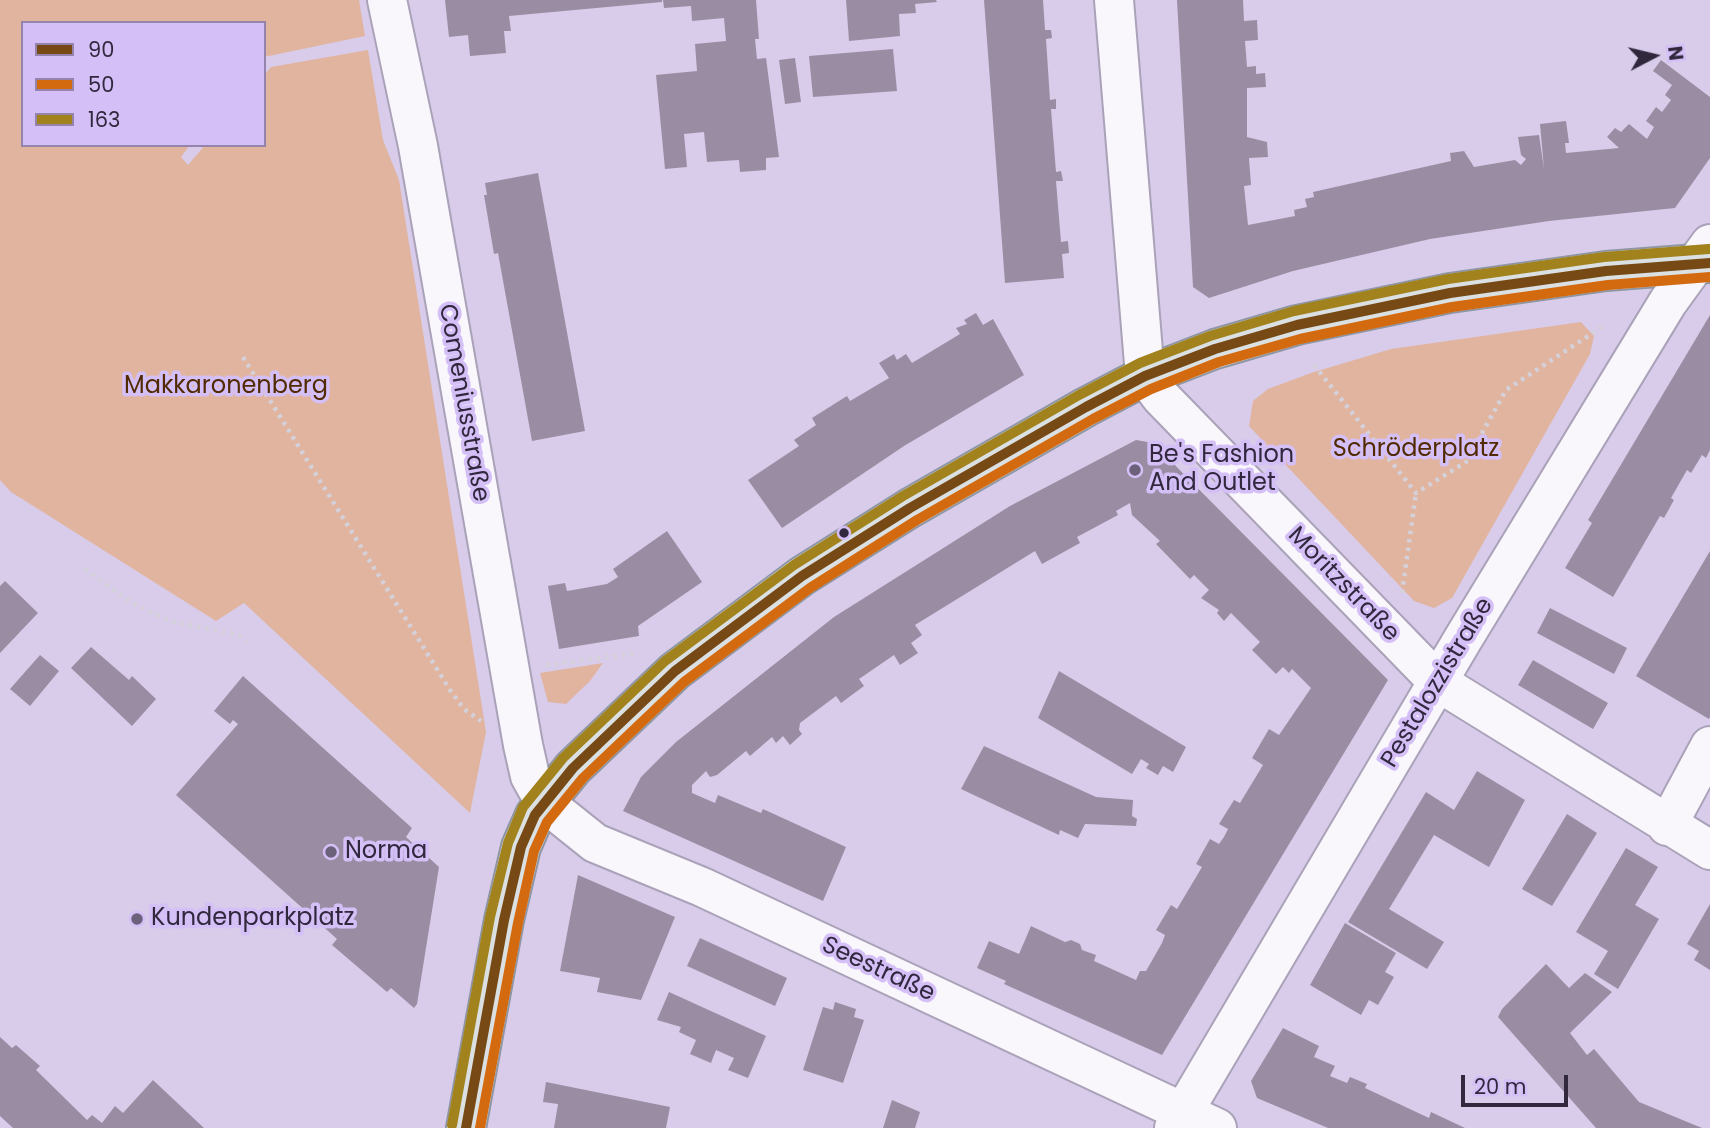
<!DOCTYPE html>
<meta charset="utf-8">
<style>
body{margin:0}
#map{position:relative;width:1710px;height:1128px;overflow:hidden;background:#d8ccea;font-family:Poppins,sans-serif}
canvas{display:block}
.legend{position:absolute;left:21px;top:21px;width:245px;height:126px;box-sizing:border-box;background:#d4bff7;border:2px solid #9383ad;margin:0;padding:9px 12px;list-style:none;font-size:21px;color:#31283e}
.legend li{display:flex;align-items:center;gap:14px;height:35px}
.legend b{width:35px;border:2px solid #9383ad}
.north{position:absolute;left:1619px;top:21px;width:70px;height:70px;-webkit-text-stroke:5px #d4bff7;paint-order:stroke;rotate:83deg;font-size:19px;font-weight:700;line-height:28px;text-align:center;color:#31283e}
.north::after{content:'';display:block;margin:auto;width:24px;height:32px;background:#31283e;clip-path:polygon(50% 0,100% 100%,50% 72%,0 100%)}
.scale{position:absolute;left:1461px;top:1075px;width:107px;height:32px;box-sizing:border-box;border:4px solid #31283e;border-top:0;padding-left:9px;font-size:21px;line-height:24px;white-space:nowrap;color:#31283e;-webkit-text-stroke:5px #d4bff7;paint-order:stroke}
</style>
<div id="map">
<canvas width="1710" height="1128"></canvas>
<ul class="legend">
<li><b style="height:9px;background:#774a15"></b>90</li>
<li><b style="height:9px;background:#d46a0f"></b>50</li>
<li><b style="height:9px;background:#a2821c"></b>163</li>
</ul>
<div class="north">N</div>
<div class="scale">20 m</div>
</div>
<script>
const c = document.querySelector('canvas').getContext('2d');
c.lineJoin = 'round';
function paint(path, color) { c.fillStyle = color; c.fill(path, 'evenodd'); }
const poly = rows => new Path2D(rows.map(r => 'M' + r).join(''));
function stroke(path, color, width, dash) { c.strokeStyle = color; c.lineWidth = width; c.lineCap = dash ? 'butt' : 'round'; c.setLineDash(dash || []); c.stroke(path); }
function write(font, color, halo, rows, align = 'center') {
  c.font = font + ' Poppins,sans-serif'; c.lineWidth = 7; c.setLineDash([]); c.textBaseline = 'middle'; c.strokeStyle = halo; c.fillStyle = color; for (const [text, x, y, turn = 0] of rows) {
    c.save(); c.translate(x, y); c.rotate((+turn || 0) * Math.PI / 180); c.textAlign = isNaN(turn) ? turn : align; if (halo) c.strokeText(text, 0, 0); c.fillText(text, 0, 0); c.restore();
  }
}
const green = poly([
 [0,0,359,0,365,36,264,57,264,23,23,23,23,145,190,145,181,157,188,165,205,145,264,145,264,75,271,67,368,50,383,140,399,180,486,732,470,813,244,603,216,621,11,492,0,480],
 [1581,322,1594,336,1590,354,1452,598,1434,608,1414,601,1249,426,1253,401,1268,389,1311,373,1391,349],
 [603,663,590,681,566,704,548,702,540,673]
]);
const building = poly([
 [445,0,662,0,662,2,509,16,511,31,504,31,506,53,470,56,468,35,449,37],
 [663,0,756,0,759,39,755,39,757,59,766,58,779,157,766,158,766,170,740,172,739,160,707,162,704,132,684,134,687,167,665,169,656,75,697,71,695,44,726,41,724,18,692,21,691,6,664,8],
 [846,0,936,0,937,2,915,4,916,13,899,14,900,36,849,41],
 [984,0,1043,0,1045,30,1051,30,1052,38,1046,39,1050,100,1056,99,1056,109,1051,109,1056,172,1061,171,1063,181,1056,181,1061,242,1068,241,1069,253,1062,254,1064,278,1005,283],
 [1177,0,1243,0,1244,21,1257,20,1258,40,1245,41,1247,67,1256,66,1256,74,1265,73,1266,87,1247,88,1247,137,1267,142,1268,157,1249,158,1251,185,1244,186,1248,225,1295,216,1294,210,1307,207,1305,199,1314,197,1313,192,1451,161,1450,153,1464,151,1474,167,1515,160,1521,165,1526,159,1521,155,1518,137,1539,135,1544,169,1540,124,1566,121,1569,143,1565,143,1566,153,1619,148,1607,137,1615,128,1621,132,1629,124,1647,139,1654,127,1646,121,1656,107,1662,112,1671,100,1665,95,1672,85,1653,71,1661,60,1710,97,1710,158,1675,208,1549,221,1430,239,1293,271,1209,298,1193,287],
 [893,49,897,91,813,97,809,56],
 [795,58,801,102,785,104,779,60],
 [538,173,585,431,532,441,498,253,494,254,484,195,487,195,485,183],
 [976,313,983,325,993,319,1024,375,904,446,782,528,748,480,799,446,794,440,816,425,812,418,847,396,850,401,889,378,879,363,894,354,897,360,906,354,912,363,960,334,956,328,967,324,964,320],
 [1710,315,1710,450,1706,458,1702,455,1691,473,1687,470,1671,498,1674,500,1664,518,1660,516,1613,597,1565,568,1592,523,1588,520],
 [1136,440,1153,443,1388,680,1162,1055,1004,984,1006,981,977,968,989,941,1019,954,1031,926,1065,942,1071,940,1080,944,1082,950,1096,955,1094,961,1136,980,1140,971,1146,971,1162,943,1165,935,1156,930,1171,905,1177,909,1202,867,1196,864,1210,839,1219,844,1224,837,1228,829,1219,824,1234,800,1240,803,1263,765,1252,758,1269,729,1279,735,1311,688,1292,669,1289,673,1283,667,1276,674,1252,650,1260,642,1231,613,1224,621,1217,613,1219,610,1201,598,1209,590,1194,575,1190,579,1156,544,1160,541,1132,515,1130,503,1116,511,1118,515,1077,537,1080,543,1042,564,1035,551,915,625,922,635,911,643,918,653,900,665,894,655,859,679,864,686,841,703,836,696,800,723,799,730,802,734,790,745,783,736,776,743,772,737,750,756,746,751,717,775,710,777,706,771,692,785,692,793,715,803,718,795,761,813,763,809,846,847,823,901,623,811,641,777,676,742,834,617,1010,506],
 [667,531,702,582,638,626,639,636,559,649,548,586,565,583,567,591,607,584,618,577,613,569],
 [1710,551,1710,717,1709,719,1636,676],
 [5,581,38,613,0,653,0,586],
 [1550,608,1627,648,1614,674,1537,633],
 [91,647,129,680,132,676,156,699,132,726,71,668],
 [40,655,59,671,30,706,10,689],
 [1533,660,1608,703,1593,729,1518,685],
 [1059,671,1186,747,1173,772,1163,766,1158,775,1146,768,1149,764,1141,759,1132,774,1038,718],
 [243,676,412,828,406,837,439,867,417,1004,414,1008,391,988,387,992,332,945,337,939,176,795,238,724,233,720,230,724,214,711],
 [984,746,1096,797,1133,800,1132,816,1137,819,1136,826,1085,824,1078,838,1060,830,1059,835,961,789],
 [1477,771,1525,800,1489,867,1434,835,1389,909,1444,942,1427,969,1348,922,1426,792,1454,810],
 [1567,814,1597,833,1552,906,1522,889],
 [1626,848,1658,867,1635,905,1659,919,1618,989,1594,974,1608,951,1576,932],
 [578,875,675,917,641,1000,597,992,600,978,560,971],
 [1710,904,1710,970,1694,960,1699,951,1687,944],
 [1345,923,1396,953,1385,972,1394,977,1378,1005,1369,1000,1361,1015,1310,985],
 [700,938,787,978,775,1006,687,966],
 [1546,964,1569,988,1585,973,1612,992,1570,1033,1587,1055,1594,1049,1639,1102,1702,1128,1596,1128,1498,1017,1502,1009],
 [669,992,766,1036,748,1078,728,1070,734,1058,716,1050,711,1063,690,1054,696,1040,679,1032,681,1027,657,1020],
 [835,1002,856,1009,854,1017,864,1020,843,1083,803,1070,823,1007,833,1010],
 [1283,1028,1319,1046,1314,1057,1335,1066,1330,1076,1347,1083,1350,1077,1367,1084,1365,1088,1429,1118,1431,1112,1465,1128,1328,1128,1257,1098,1251,1081],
 [0,1037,12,1048,16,1045,40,1066,36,1070,87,1120,92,1115,102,1123,115,1106,123,1113,153,1080,204,1128,13,1128,0,1116],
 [546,1082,670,1107,666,1128,554,1128,558,1104,543,1102],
 [892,1100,920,1112,915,1128,883,1128]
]);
const path = poly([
 [243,357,450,690,464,709,481,721],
 [1314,365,1416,493,1466,462,1506,390,1605,325],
 [85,569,132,603,170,621,239,635,246,642],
 [1402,593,1416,493],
 [546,665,638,653]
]);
const minor = poly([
 [387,0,418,146,523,745,530,776,545,803,595,843,702,887,1217,1128],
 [1114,0,1145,376,1161,397,1438,682,1710,850],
 [1667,826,1710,746],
 [1174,1128,1463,639,1668,302,1710,244]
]);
const major = poly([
 [466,1128,504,920,521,847,535,815,573,768,675,671,802,576,910,508,1086,407,1145,376,1215,349,1297,325,1450,293,1606,271,1710,263]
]);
const bus1 = poly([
 [466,1128,504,920,521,847,535,815,573,768,675,671,802,576,910,508,1086,407,1145,376,1215,349,1297,325,1450,293,1606,271,1710,263]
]);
const bus2 = poly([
 [480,1128,518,923,534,851,547,822,583,778,684,682,810,588,917,520,1093,419,1151,389,1219,362,1300,339,1452,307,1608,285,1710,277]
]);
const bus3 = poly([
 [452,1125,490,917,508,843,523,807,563,758,665,661,794,565,903,496,1079,395,1140,363,1210,336,1294,311,1448,279,1604,257,1709,249]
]);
const markers = [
 [1135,470,7,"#6b617a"],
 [844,533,6,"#31283e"],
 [331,852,7,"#6b617a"],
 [137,919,7,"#6b617a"]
];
const parkNames = [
 ["Makkaronenberg",226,387],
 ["Schröderplatz",1416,450]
];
const streetNames = [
 ["Comeniusstraße",463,403,80],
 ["Moritzstraße",1343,585,46],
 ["Pestalozzistraße",1438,683,-59],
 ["Seestraße",878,970,25]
];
const poiNames = [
 ["Be's Fashion",1149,456],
 ["And Outlet",1149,484],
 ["Norma",345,852],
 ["Kundenparkplatz",151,919]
];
paint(green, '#e1b49f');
paint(building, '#9a8da3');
stroke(minor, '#aaa2b8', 42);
stroke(major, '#8f96a3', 42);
stroke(path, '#d5d1da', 4.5, [3.5, 5]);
stroke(minor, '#f9f7fc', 38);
stroke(major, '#dbe0e3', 38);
stroke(bus1, '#774a15', 10);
stroke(bus2, '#d46a0f', 10);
stroke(bus3, '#a2821c', 10);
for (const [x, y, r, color] of markers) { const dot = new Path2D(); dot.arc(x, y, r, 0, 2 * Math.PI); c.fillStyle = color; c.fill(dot); stroke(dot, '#d4bff7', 2.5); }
write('24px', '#512a00', '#d4bff7', parkNames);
write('24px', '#31283e', '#d4bff7', streetNames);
write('24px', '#31283e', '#d4bff7', poiNames, 'left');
</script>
